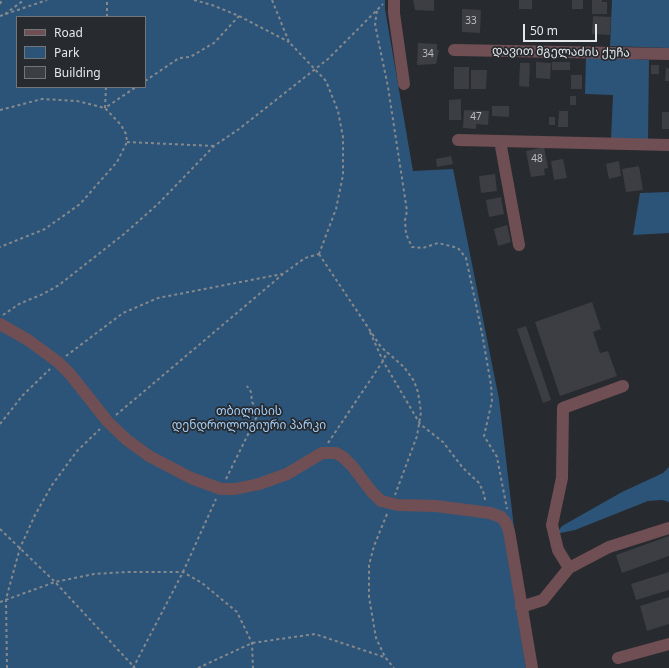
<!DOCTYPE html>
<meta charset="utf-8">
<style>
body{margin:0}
#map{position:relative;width:669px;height:668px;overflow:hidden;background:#272a2e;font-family:"Noto Sans",sans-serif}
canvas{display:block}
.legend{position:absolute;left:16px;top:16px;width:130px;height:72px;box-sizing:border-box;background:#272a2e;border:1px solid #737679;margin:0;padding:5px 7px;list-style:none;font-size:12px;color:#e5e8ea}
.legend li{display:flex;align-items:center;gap:8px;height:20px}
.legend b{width:20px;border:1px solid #737679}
.scale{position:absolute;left:523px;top:24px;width:74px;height:18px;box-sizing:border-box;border:2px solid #e5e8ea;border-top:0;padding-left:5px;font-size:12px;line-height:14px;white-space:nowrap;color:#e5e8ea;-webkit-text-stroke:3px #272a2e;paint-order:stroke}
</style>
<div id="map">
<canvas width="669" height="668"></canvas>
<ul class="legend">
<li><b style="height:5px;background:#6f4f53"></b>Road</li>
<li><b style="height:11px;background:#2c5479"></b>Park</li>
<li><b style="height:11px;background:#3d3e43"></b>Building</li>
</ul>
<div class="scale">50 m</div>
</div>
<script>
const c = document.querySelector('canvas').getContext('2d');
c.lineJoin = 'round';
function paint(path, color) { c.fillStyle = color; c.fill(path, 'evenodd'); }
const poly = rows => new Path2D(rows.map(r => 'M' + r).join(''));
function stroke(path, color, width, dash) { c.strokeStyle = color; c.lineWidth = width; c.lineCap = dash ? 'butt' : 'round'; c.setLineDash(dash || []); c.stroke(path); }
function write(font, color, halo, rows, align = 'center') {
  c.font = font + ' "Noto Sans","Noto Sans Georgian",sans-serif'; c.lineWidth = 3.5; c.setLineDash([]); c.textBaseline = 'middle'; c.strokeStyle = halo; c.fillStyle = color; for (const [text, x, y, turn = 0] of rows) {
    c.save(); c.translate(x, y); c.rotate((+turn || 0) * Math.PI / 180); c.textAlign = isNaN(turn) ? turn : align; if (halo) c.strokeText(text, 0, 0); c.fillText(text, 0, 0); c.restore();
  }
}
const green = poly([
 [0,0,385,0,385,9,413,171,453,169,499,399,514,528,504,534,526,668,0,668],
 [17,17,145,17,145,87,17,87],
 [612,0,669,0,669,48,610,46],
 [586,56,649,60,648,139,611,139,613,95,585,94],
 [669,192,669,233,633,235,640,193],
 [669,467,669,502,662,500,648,501,575,530,556,534,562,526,622,492,663,473]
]);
const building = poly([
 [413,0,434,0,434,11,415,10],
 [519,0,532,0,532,9,519,9],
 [572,0,583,0,583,9,572,9],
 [592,0,602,0,602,2,607,2,607,14,592,14],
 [462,9,481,10,480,33,462,32],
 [593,16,611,17,610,35,592,34],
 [418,43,437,44,437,50,439,50,436,64,417,65],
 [536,62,551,63,550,79,536,78],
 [552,62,570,62,570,70,552,70],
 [520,63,530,63,529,87,519,86],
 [651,65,659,65,659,74,651,74],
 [454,67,469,67,469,89,454,89],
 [666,68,669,69,669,81,665,81],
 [471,70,487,70,486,89,471,89],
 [571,75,582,75,582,89,571,89],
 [570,96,576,96,576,105,570,105],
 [461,99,461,120,449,120,449,100],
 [492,106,509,106,509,117,492,116],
 [464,110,489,111,488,125,476,124,476,129,463,128],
 [559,111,568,111,568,127,558,127],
 [662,112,669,112,669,129,662,129],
 [549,117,555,117,555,125,549,125],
 [544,147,548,168,544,169,545,175,531,177,526,151],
 [451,156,453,164,437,167,436,159],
 [563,159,567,178,554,180,551,161],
 [619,161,621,176,609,179,606,164],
 [639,166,643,190,626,192,622,169],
 [495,174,497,191,481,193,479,176],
 [501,197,504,214,489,217,486,200],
 [507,225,511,242,498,246,494,229],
 [592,302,601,329,593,332,600,353,608,351,617,376,560,396,535,322],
 [526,326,551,400,543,403,517,329],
 [669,536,669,556,622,573,616,555],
 [669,572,669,590,636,600,631,584],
 [669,597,669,624,647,631,640,606]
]);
const path = poly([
 [194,0,212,5,239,16,289,42],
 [272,0,289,42,326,81,338,111,343,137,343,175,336,209,319,254],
 [0,4,2,0],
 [377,11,375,24,377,34,388,87,407,211,405,220,406,234,412,247,423,248,438,243,458,248,466,258,482,333,491,385,492,401,484,436,497,457,507,509],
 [5,14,24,0],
 [0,16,47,0],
 [107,17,107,0],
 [145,81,179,58,190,57,214,43,239,16],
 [106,87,105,108,136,87],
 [0,110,42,99,77,101,105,108,121,125,126,134,127,142,117,162,80,204,45,229,0,247],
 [127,142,214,146],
 [319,254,381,347,404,367,414,381,418,392,421,412,417,436,395,495],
 [3,315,19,304,43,294,59,285,124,234,158,204,214,146,239,129,328,59,383,4],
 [370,332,383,361,420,424,443,442,463,468,479,483,483,491,486,503],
 [66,356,123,313,158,298,282,274],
 [116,415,283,274,305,258,319,254],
 [0,424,23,395,50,369],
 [328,443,383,361,387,352],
 [226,479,259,412,252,402,251,392,247,386],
 [387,514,374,546,369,565,369,597,376,638,385,657,394,668],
 [0,529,55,582,135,668],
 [0,602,55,582,94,574,127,572,183,572,202,583,237,612,252,643,253,668],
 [7,668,6,599,20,548,35,515,52,485,77,451,100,429],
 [133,668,183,572,216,499],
 [198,668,252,643,315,634,384,657]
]);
const minor = poly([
 [394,0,394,13,404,84],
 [454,50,669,54],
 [458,140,669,145],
 [500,141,519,245],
 [0,324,28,340,58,362,70,374,108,422,127,440,149,456,191,478,221,489,235,489,259,484,287,474,322,453,336,453,343,457,353,467,371,491,381,501,398,505,436,506,490,513,501,517,506,523,509,531,532,668],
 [569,568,558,550,552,525,562,478,563,408,623,386],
 [521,607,543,600,569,568,609,547,669,528],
 [618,658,669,644]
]);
const numberNames = [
 ["33",471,21],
 ["34",428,54],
 ["47",476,117],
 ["48",537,159]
];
const streetNames = [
 ["დავით მგელაძის ქუჩა",561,52,1]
];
const parkNames = [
 ["თბილისის",249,412],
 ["დენდროლოგიური პარკი",249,426]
];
paint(green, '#2c5479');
paint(building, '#3d3e43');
stroke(path, '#86898c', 2, [3, 3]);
stroke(minor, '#6f4f53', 12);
write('10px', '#bbbec0', null, numberNames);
write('12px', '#e5e8ea', '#272a2e', streetNames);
write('12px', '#a1cdf7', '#272a2e', parkNames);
</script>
